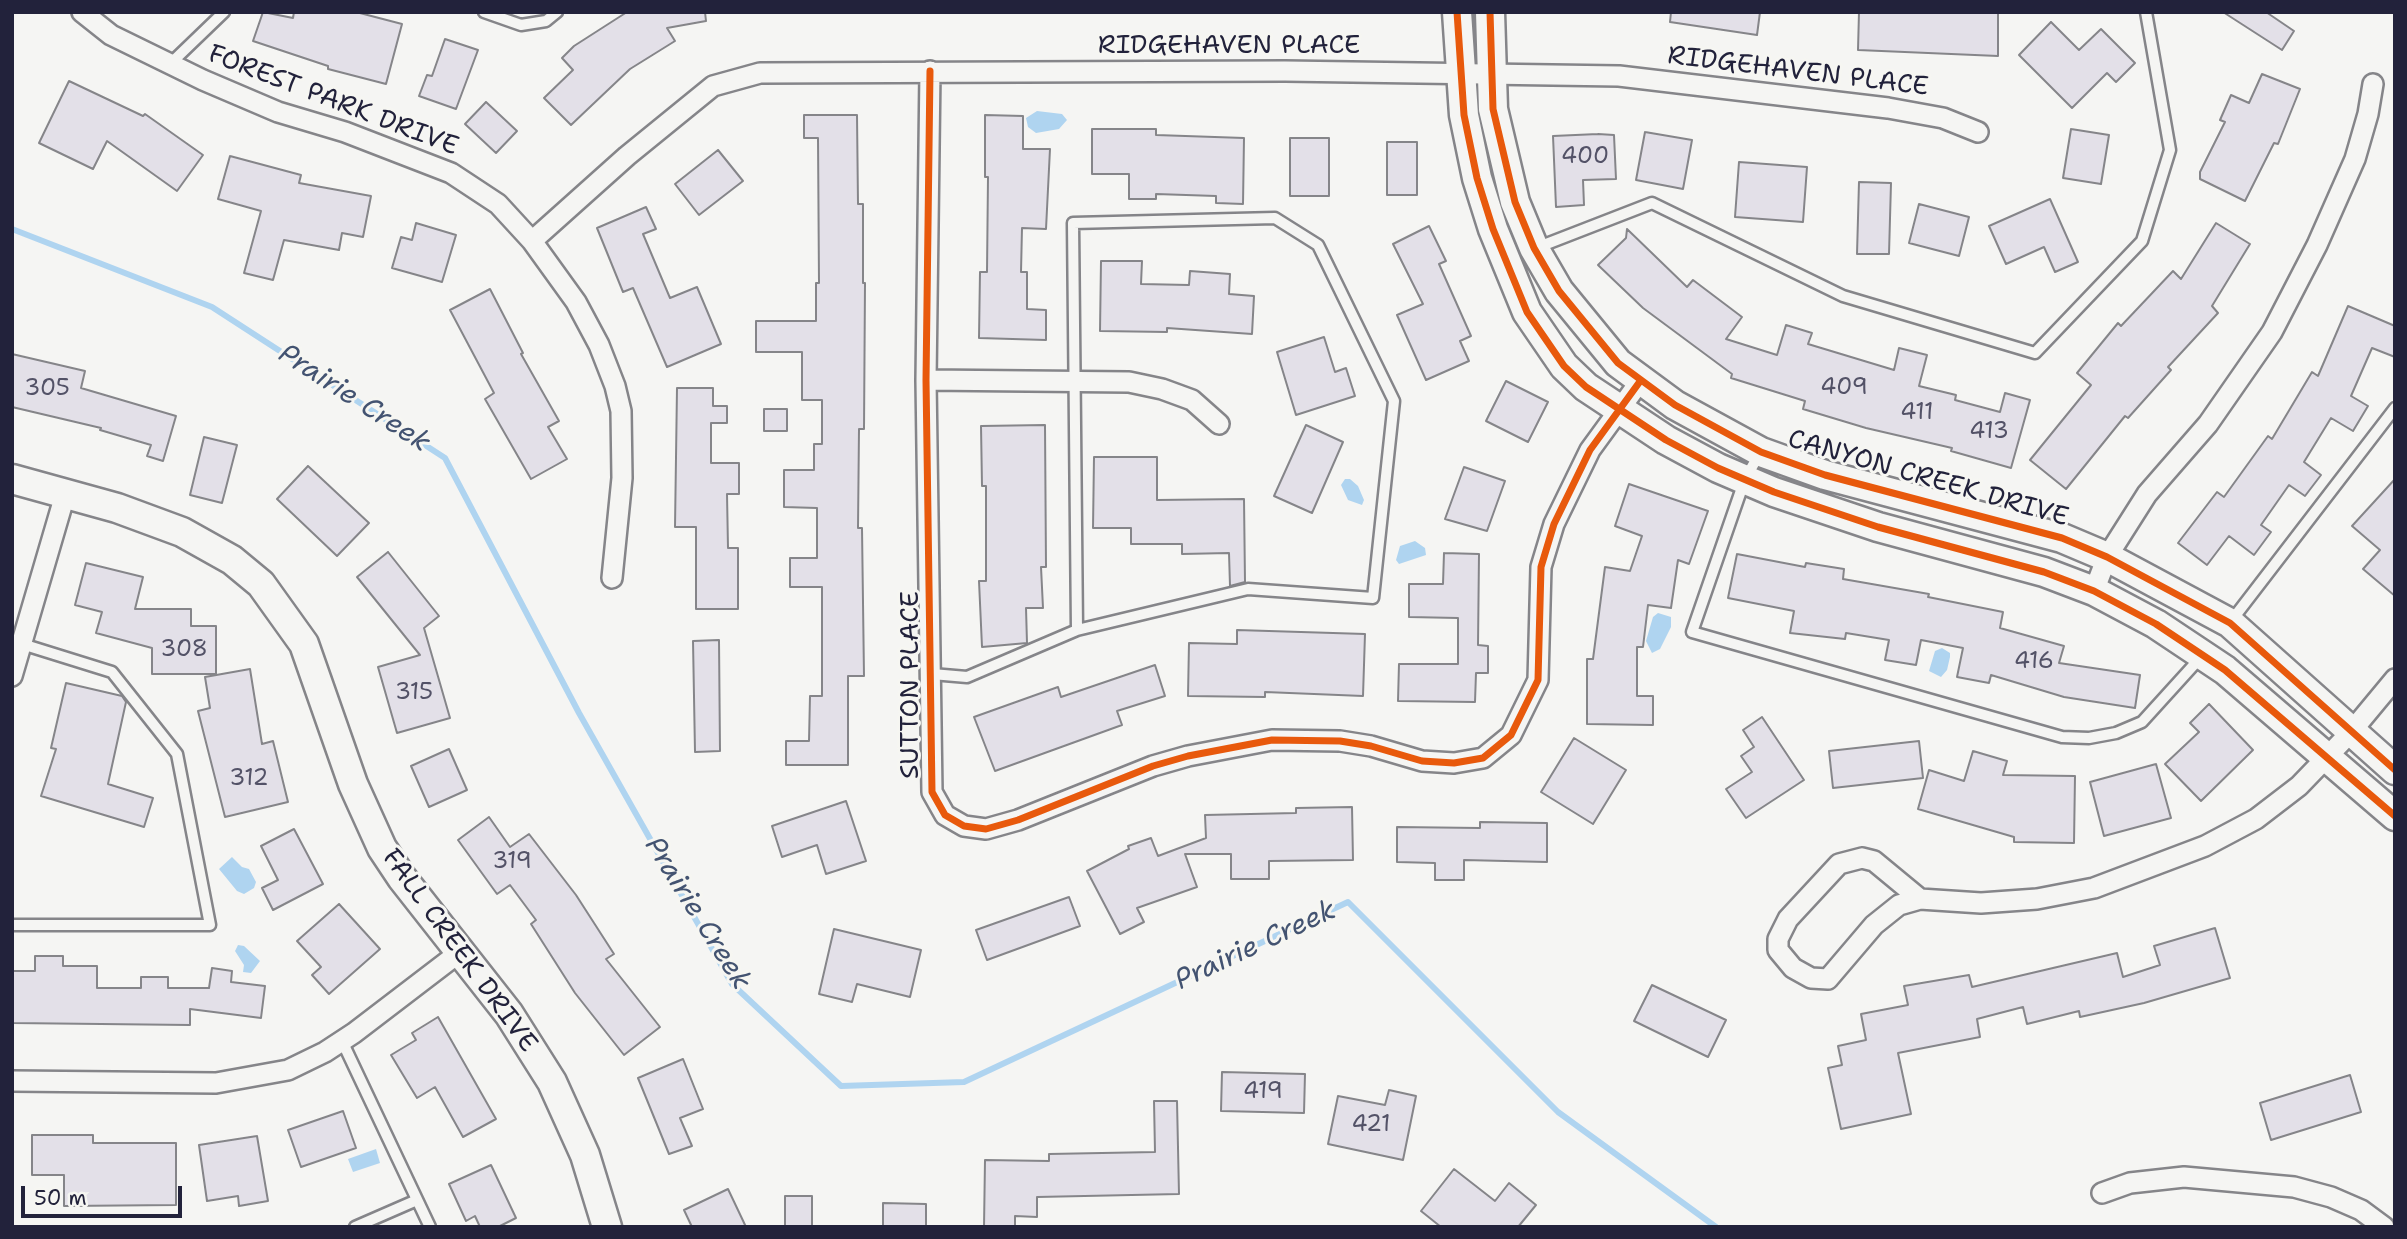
<!DOCTYPE html>
<style>
body{margin:0}
#map{position:relative;width:2407px;height:1239px;overflow:hidden;background:#f5f5f3;font-family:"Shantell Sans",sans-serif}
canvas{display:block}
.frame{position:absolute;inset:0;border:14px solid #22223b;pointer-events:none}
.scale{position:absolute;left:21px;top:1186px;width:161px;height:32px;box-sizing:border-box;border:4px solid #22223b;border-top:0;padding-left:9px;font-size:21px;line-height:24px;white-space:nowrap;color:#22223b;-webkit-text-stroke:5px #f6f6f2;paint-order:stroke}
</style>
<div id="map">
<canvas width="2407" height="1239"></canvas>
<div class="frame"></div>
<div class="scale">50 m</div>
</div>
<script>
const c = document.querySelector('canvas').getContext('2d');
c.lineJoin = 'round';
function paint(path, color) { c.fillStyle = color; c.fill(path, 'evenodd'); }
const poly = rows => new Path2D(rows.map(r => 'M' + r).join(''));
function stroke(path, color, width, dash) { c.strokeStyle = color; c.lineWidth = width; c.lineCap = dash ? 'butt' : 'round'; c.setLineDash(dash || []); c.stroke(path); }
function write(font, color, halo, rows, align = 'center') {
  c.font = font + ' "Shantell Sans",sans-serif'; c.lineWidth = 6; c.setLineDash([]); c.textBaseline = 'middle'; c.strokeStyle = halo; c.fillStyle = color; for (const [text, x, y, turn = 0] of rows) {
    c.save(); c.translate(x, y); c.rotate((+turn || 0) * Math.PI / 180); c.textAlign = isNaN(turn) ? turn : align; if (halo) c.strokeText(text, 0, 0); c.fillText(text, 0, 0); c.restore();
  }
}
const water = poly([
 [1037,111,1062,114,1067,120,1059,129,1036,133,1028,127,1026,118],
 [1345,479,1350,479,1358,486,1364,500,1362,505,1348,500,1341,485],
 [1415,541,1425,548,1426,555,1399,564,1396,560,1400,546],
 [1658,613,1671,617,1671,627,1660,649,1652,653,1646,641,1653,617],
 [1942,648,1950,653,1950,657,1947,670,1941,677,1929,671,1935,651],
 [232,857,242,867,249,869,256,882,254,888,244,894,237,891,219,869],
 [238,945,244,946,260,961,251,973,243,972,244,965,235,951],
 [376,1149,380,1163,353,1172,348,1159]
]);
const stream = poly([
 [12,229,212,307,445,458,579,713,732,984,841,1086,964,1082,1348,902,1558,1112,1716,1227]
]);
const building = poly([
 [263,12,293,18,294,12,356,12,402,24,386,84,328,69,328,66,253,41,263,12],
 [627,12,705,12,706,21,667,28,675,41,630,69,571,125,544,98,573,70,562,58,574,46,627,12],
 [1671,12,1760,12,1757,35,1670,22,1671,12],
 [1859,12,1998,12,1998,56,1858,50,1859,12],
 [2223,12,2266,12,2294,31,2282,50,2223,12],
 [2051,22,2079,50,2101,29,2135,63,2116,82,2107,73,2072,108,2019,55,2051,22],
 [445,39,478,50,456,109,419,96,427,75,432,76,445,39],
 [2262,74,2300,89,2278,144,2274,143,2245,201,2200,179,2200,172,2225,122,2220,120,2231,95,2249,103,2262,74],
 [69,81,143,116,145,114,203,155,177,191,107,141,93,169,39,143,69,81],
 [486,102,517,131,496,153,465,124,486,102],
 [804,115,857,115,858,204,863,204,863,283,865,283,864,429,859,429,858,528,862,528,864,676,848,676,848,765,786,765,786,741,809,741,810,696,822,696,822,587,790,587,790,558,817,558,817,508,784,507,784,470,814,470,814,444,822,444,822,400,802,400,802,352,756,352,756,321,816,321,816,283,819,283,818,138,804,138,804,115],
 [985,115,1023,116,1023,149,1050,149,1046,229,1022,228,1021,272,1027,272,1027,309,1046,310,1046,340,979,338,980,272,987,272,988,177,985,177,985,115],
 [1092,129,1156,129,1156,135,1244,138,1243,204,1216,203,1216,196,1156,194,1156,199,1129,199,1129,174,1092,174,1092,129],
 [2071,129,2109,135,2101,184,2063,178,2071,129],
 [1645,132,1692,140,1683,189,1636,180,1645,132],
 [1598,134,1614,135,1616,179,1583,180,1584,205,1556,207,1553,136,1598,134],
 [1290,138,1329,138,1329,196,1290,196,1290,138],
 [1387,142,1417,142,1417,195,1387,195,1387,142],
 [718,150,743,181,699,215,675,184,718,150],
 [230,156,301,175,299,183,371,196,363,237,342,233,339,250,284,240,273,280,244,273,261,211,218,199,230,156],
 [1739,162,1807,167,1803,222,1735,217,1739,162],
 [1859,182,1891,183,1889,254,1857,254,1859,182],
 [2050,199,2078,262,2055,272,2044,247,2006,264,1989,226,2050,199],
 [1919,204,1969,217,1959,256,1909,243,1919,204],
 [646,207,656,229,643,234,670,298,697,287,721,344,667,367,633,288,623,292,597,228,646,207],
 [416,223,456,235,442,282,392,268,401,237,412,240,416,223],
 [2216,223,2250,244,2212,306,2218,313,2168,367,2171,370,2128,418,2125,416,2066,489,2030,460,2091,385,2077,373,2118,323,2121,326,2173,271,2181,279,2216,223],
 [1429,226,1446,261,1439,264,1471,336,1460,341,1469,361,1426,380,1397,315,1423,304,1393,244,1429,226],
 [1627,229,1687,287,1693,280,1742,317,1726,339,1777,355,1786,325,1812,333,1808,344,1894,370,1899,348,1927,355,1919,386,1956,395,1955,400,2000,412,2005,393,2030,400,2011,468,1951,451,1952,448,1866,428,1803,409,1805,401,1731,378,1732,374,1643,308,1598,265,1626,238,1627,229],
 [1101,261,1142,261,1141,284,1189,285,1190,271,1230,274,1229,294,1254,296,1252,334,1167,328,1167,332,1100,331,1101,261],
 [490,289,523,353,521,354,559,421,548,427,567,459,531,479,485,399,494,393,450,310,490,289],
 [2348,306,2395,326,2395,357,2372,348,2351,396,2368,406,2353,431,2331,418,2304,462,2321,475,2305,496,2289,485,2261,525,2271,532,2254,555,2229,536,2207,565,2178,543,2217,492,2224,497,2268,436,2272,439,2312,372,2318,376,2348,306],
 [1324,337,1335,372,1346,368,1355,396,1296,415,1277,352,1324,337],
 [12,354,85,371,81,388,176,416,163,461,147,456,151,445,100,430,101,428,12,407,12,354],
 [1506,381,1548,402,1528,442,1486,421,1506,381],
 [677,388,713,388,713,406,727,406,727,423,711,423,711,463,739,463,739,494,727,494,728,548,738,548,738,609,696,609,696,527,675,527,677,388],
 [764,409,787,409,787,431,764,431,764,409],
 [1045,425,1046,567,1041,567,1043,608,1026,608,1027,643,982,647,979,581,986,581,986,486,982,486,981,426,1045,425],
 [1306,425,1343,442,1312,513,1274,496,1306,425],
 [204,437,237,445,222,503,190,495,204,437],
 [1094,457,1157,457,1157,500,1244,499,1245,582,1230,586,1229,553,1182,554,1182,544,1131,544,1131,528,1093,528,1094,457],
 [308,466,369,523,337,556,277,499,308,466],
 [1464,467,1505,481,1487,531,1445,519,1464,467],
 [2395,479,2395,596,2363,569,2380,550,2352,526,2395,479],
 [1629,484,1708,511,1689,564,1678,560,1671,608,1648,605,1643,647,1637,647,1637,696,1653,696,1653,725,1587,724,1587,659,1593,659,1605,567,1630,571,1642,536,1615,526,1629,484],
 [388,552,439,616,424,628,450,718,397,733,378,667,420,655,357,577,388,552],
 [1444,553,1479,554,1478,645,1488,646,1488,673,1476,673,1475,702,1398,701,1399,664,1458,664,1458,618,1409,617,1409,584,1443,584,1444,553],
 [1737,554,1805,567,1806,563,1844,569,1843,579,1929,594,1928,597,2003,612,2000,628,2064,646,2059,663,2140,675,2135,708,2064,697,1991,675,1989,683,1957,677,1963,648,1921,640,1916,665,1885,660,1889,640,1846,633,1845,639,1790,633,1794,611,1728,598,1737,554],
 [86,563,143,577,135,609,191,609,191,626,216,626,216,674,152,674,152,648,96,633,102,612,75,605,86,563],
 [1237,630,1365,634,1363,696,1265,692,1265,697,1188,696,1189,643,1237,644,1237,630],
 [719,640,720,751,695,752,693,641,719,640],
 [1155,665,1165,696,1117,711,1122,725,995,771,974,717,1058,687,1061,697,1155,665],
 [250,669,262,744,273,741,288,802,225,817,198,711,210,708,205,677,250,669],
 [66,683,122,696,126,702,108,784,153,798,144,827,41,796,56,749,51,748,66,683],
 [2209,704,2253,750,2201,801,2165,764,2199,732,2190,723,2209,704],
 [1762,717,1804,780,1746,818,1726,789,1752,772,1741,756,1754,747,1743,730,1762,717],
 [1574,738,1626,770,1593,824,1541,792,1574,738],
 [1919,741,1923,778,1833,788,1829,751,1919,741],
 [449,749,467,790,429,807,411,766,449,749],
 [1973,751,2007,761,2003,775,2075,776,2074,843,2014,842,2014,837,1918,809,1929,770,1964,781,1973,751],
 [2156,764,2171,818,2104,836,2090,782,2156,764],
 [846,801,866,861,826,874,817,845,782,857,772,826,846,801],
 [1352,807,1353,860,1269,861,1269,879,1231,879,1231,854,1185,854,1197,887,1137,908,1144,922,1120,934,1087,871,1129,849,1128,846,1151,838,1158,856,1206,838,1205,815,1296,813,1296,808,1352,807],
 [489,817,510,847,529,834,576,895,614,954,606,959,660,1027,624,1055,575,993,531,924,536,920,510,885,497,894,458,840,489,817],
 [1480,822,1547,823,1547,862,1464,860,1464,880,1435,880,1435,863,1397,862,1397,827,1480,828,1480,822],
 [294,829,323,884,273,910,262,888,278,880,261,846,294,829],
 [1069,897,1080,926,987,960,976,930,1069,897],
 [339,904,380,949,329,994,312,975,321,967,297,941,339,904],
 [2215,928,2230,978,2144,1003,2080,1017,2079,1011,2027,1024,2023,1007,1977,1019,1980,1037,1898,1053,1911,1114,1841,1129,1828,1068,1842,1065,1838,1046,1866,1040,1861,1014,1908,1005,1904,986,1969,975,1972,987,2117,953,2123,977,2160,965,2154,946,2215,928],
 [834,929,921,950,910,997,857,984,852,1002,819,994,834,929],
 [35,956,63,956,63,966,97,966,97,988,141,988,141,977,168,977,168,988,209,988,212,968,232,971,231,982,265,986,261,1018,190,1009,190,1025,12,1023,12,971,35,971,35,956],
 [1652,985,1726,1020,1708,1057,1634,1021,1652,985],
 [438,1017,496,1119,463,1137,435,1087,417,1098,391,1055,416,1040,412,1033,438,1017],
 [683,1059,703,1109,680,1118,692,1146,669,1154,638,1078,683,1059],
 [1222,1072,1305,1074,1304,1113,1221,1111,1222,1072],
 [2350,1075,2361,1112,2271,1140,2260,1103,2350,1075],
 [1389,1090,1416,1096,1403,1160,1328,1144,1338,1096,1385,1105,1389,1090],
 [1154,1101,1177,1101,1179,1194,1037,1197,1037,1217,1015,1216,1015,1227,984,1227,985,1160,1049,1161,1049,1154,1155,1152,1154,1101],
 [343,1111,356,1148,301,1167,288,1130,343,1111],
 [32,1135,93,1135,93,1143,176,1143,176,1205,64,1206,64,1175,32,1175,32,1135],
 [257,1136,268,1201,239,1206,238,1196,207,1201,199,1145,257,1136],
 [491,1165,516,1218,498,1227,480,1227,475,1216,466,1221,449,1184,491,1165],
 [1454,1169,1495,1201,1509,1183,1536,1205,1518,1227,1441,1227,1421,1211,1454,1169],
 [728,1189,746,1227,692,1227,684,1210,728,1189],
 [785,1196,812,1196,812,1227,785,1227,785,1196],
 [883,1203,926,1204,926,1227,883,1227,883,1203]
]);
const lane = poly([
 [484,12,521,25,546,21,557,12],
 [170,64,224,12],
 [1536,248,1652,203,1843,296,2035,353,2142,241,2170,150,2146,12],
 [1760,453,1745,479,1692,632,2062,737,2089,738,2116,733,2142,722,2201,657],
 [2232,620,2395,408],
 [932,674,967,677,1077,630,1248,589,1373,598,1394,401,1318,245,1275,218,1073,223,1077,630],
 [12,925,210,925,177,754,112,672,22,644],
 [342,1041,430,1227],
 [355,1227,417,1200]
]);
const street = poly([
 [82,12,111,35,203,80,278,112,345,132,451,173,498,204,532,241,576,302,599,345,615,386,621,411,622,478,612,578],
 [930,71,926,380,932,792,945,815,964,826,986,829,1018,820,1153,766,1188,756,1272,740,1340,741,1371,746,1422,761,1454,763,1483,758,1511,735,1538,680,1541,567,1554,524,1590,450,1641,380],
 [532,241,627,156,713,86,760,73,1285,71,1619,76,1888,108,1943,118,1978,132],
 [926,380,1129,382,1162,389,1192,400,1219,424],
 [2094,591,2107,557,2147,494,2208,424,2272,332,2317,245,2355,159,2368,114,2373,84],
 [12,676,65,495],
 [1862,858,1874,861,1920,899,1899,905,1874,925,1828,979,1811,978,1793,968,1778,950,1778,939,1788,919,1839,864,1862,858],
 [1920,899,1981,903,2037,899,2094,888,2205,846,2256,819,2299,786,2351,732,2395,679],
 [12,1081,216,1083,288,1070,325,1052,354,1033,460,952],
 [2102,1193,2130,1183,2184,1177,2294,1187,2331,1197,2361,1210,2384,1227]
]);
const secondary = poly([
 [1457,12,1464,115,1477,178,1493,229,1527,312,1564,366,1586,387,1666,440,1718,468,1774,492,1878,527,2044,572,2094,591,2156,624,2225,670,2395,816],
 [1490,12,1493,109,1515,202,1534,248,1559,291,1618,363,1675,405,1761,452,1825,475,2062,538,2107,557,2230,623,2395,770],
 [12,479,117,508,182,532,232,560,261,584,304,644,353,784,382,848,402,878,509,1014,552,1082,585,1155,607,1227]
]);
const cycleway = poly([
 [1457,12,1464,115,1477,178,1493,229,1527,312,1564,366,1586,387,1666,440,1718,468,1774,492,1878,527,2044,572,2094,591,2156,624,2225,670,2395,816],
 [1490,12,1493,109,1515,202,1534,248,1559,291,1618,363,1675,405,1761,452,1825,475,2062,538,2107,557,2230,623,2395,770],
 [930,71,926,380,932,792,945,815,964,826,986,829,1018,820,1153,766,1188,756,1272,740,1340,741,1371,746,1422,761,1454,763,1483,758,1511,735,1538,680,1541,567,1554,524,1590,450,1641,380]
]);
const numberNames = [
 ["400",1585,157],
 ["409",1844,388],
 ["305",47,389],
 ["411",1917,413],
 ["413",1989,432],
 ["308",184,650],
 ["416",2034,662],
 ["315",414,693],
 ["312",249,779],
 ["319",512,862],
 ["419",1263,1092],
 ["421",1371,1125]
];
const streetNames = [
 ["RIDGEHAVEN PLACE",1229,46],
 ["RIDGEHAVEN PLACE",1798,72,7],
 ["FOREST PARK DRIVE",333,101,21],
 ["CANYON CREEK DRIVE",1928,479,16],
 ["SUTTON PLACE",911,685,-90],
 ["FALL CREEK DRIVE",459,951,54]
];
const waterNames = [
 ["Prairie Creek",354,399,33],
 ["Prairie Creek",697,914,58],
 ["Prairie Creek",1256,946,-25]
];
paint(water, '#afd4f0');
stroke(stream, '#afd4f0', 6);
paint(building, '#e3e0e8');
stroke(building, '#858589', 2);
stroke(lane, '#858589', 15);
stroke(street, '#858589', 24);
stroke(secondary, '#858589', 33);
stroke(lane, '#f5f5f3', 10);
stroke(street, '#f5f5f3', 19);
stroke(secondary, '#f5f5f3', 28);
stroke(cycleway, '#e8590c', 7);
write('23px', '#535267', null, numberNames);
write('26px', '#22223b', '#f6f6f2', streetNames);
write('italic 28px', '#435371', '#f6f6f2', waterNames);
</script>
